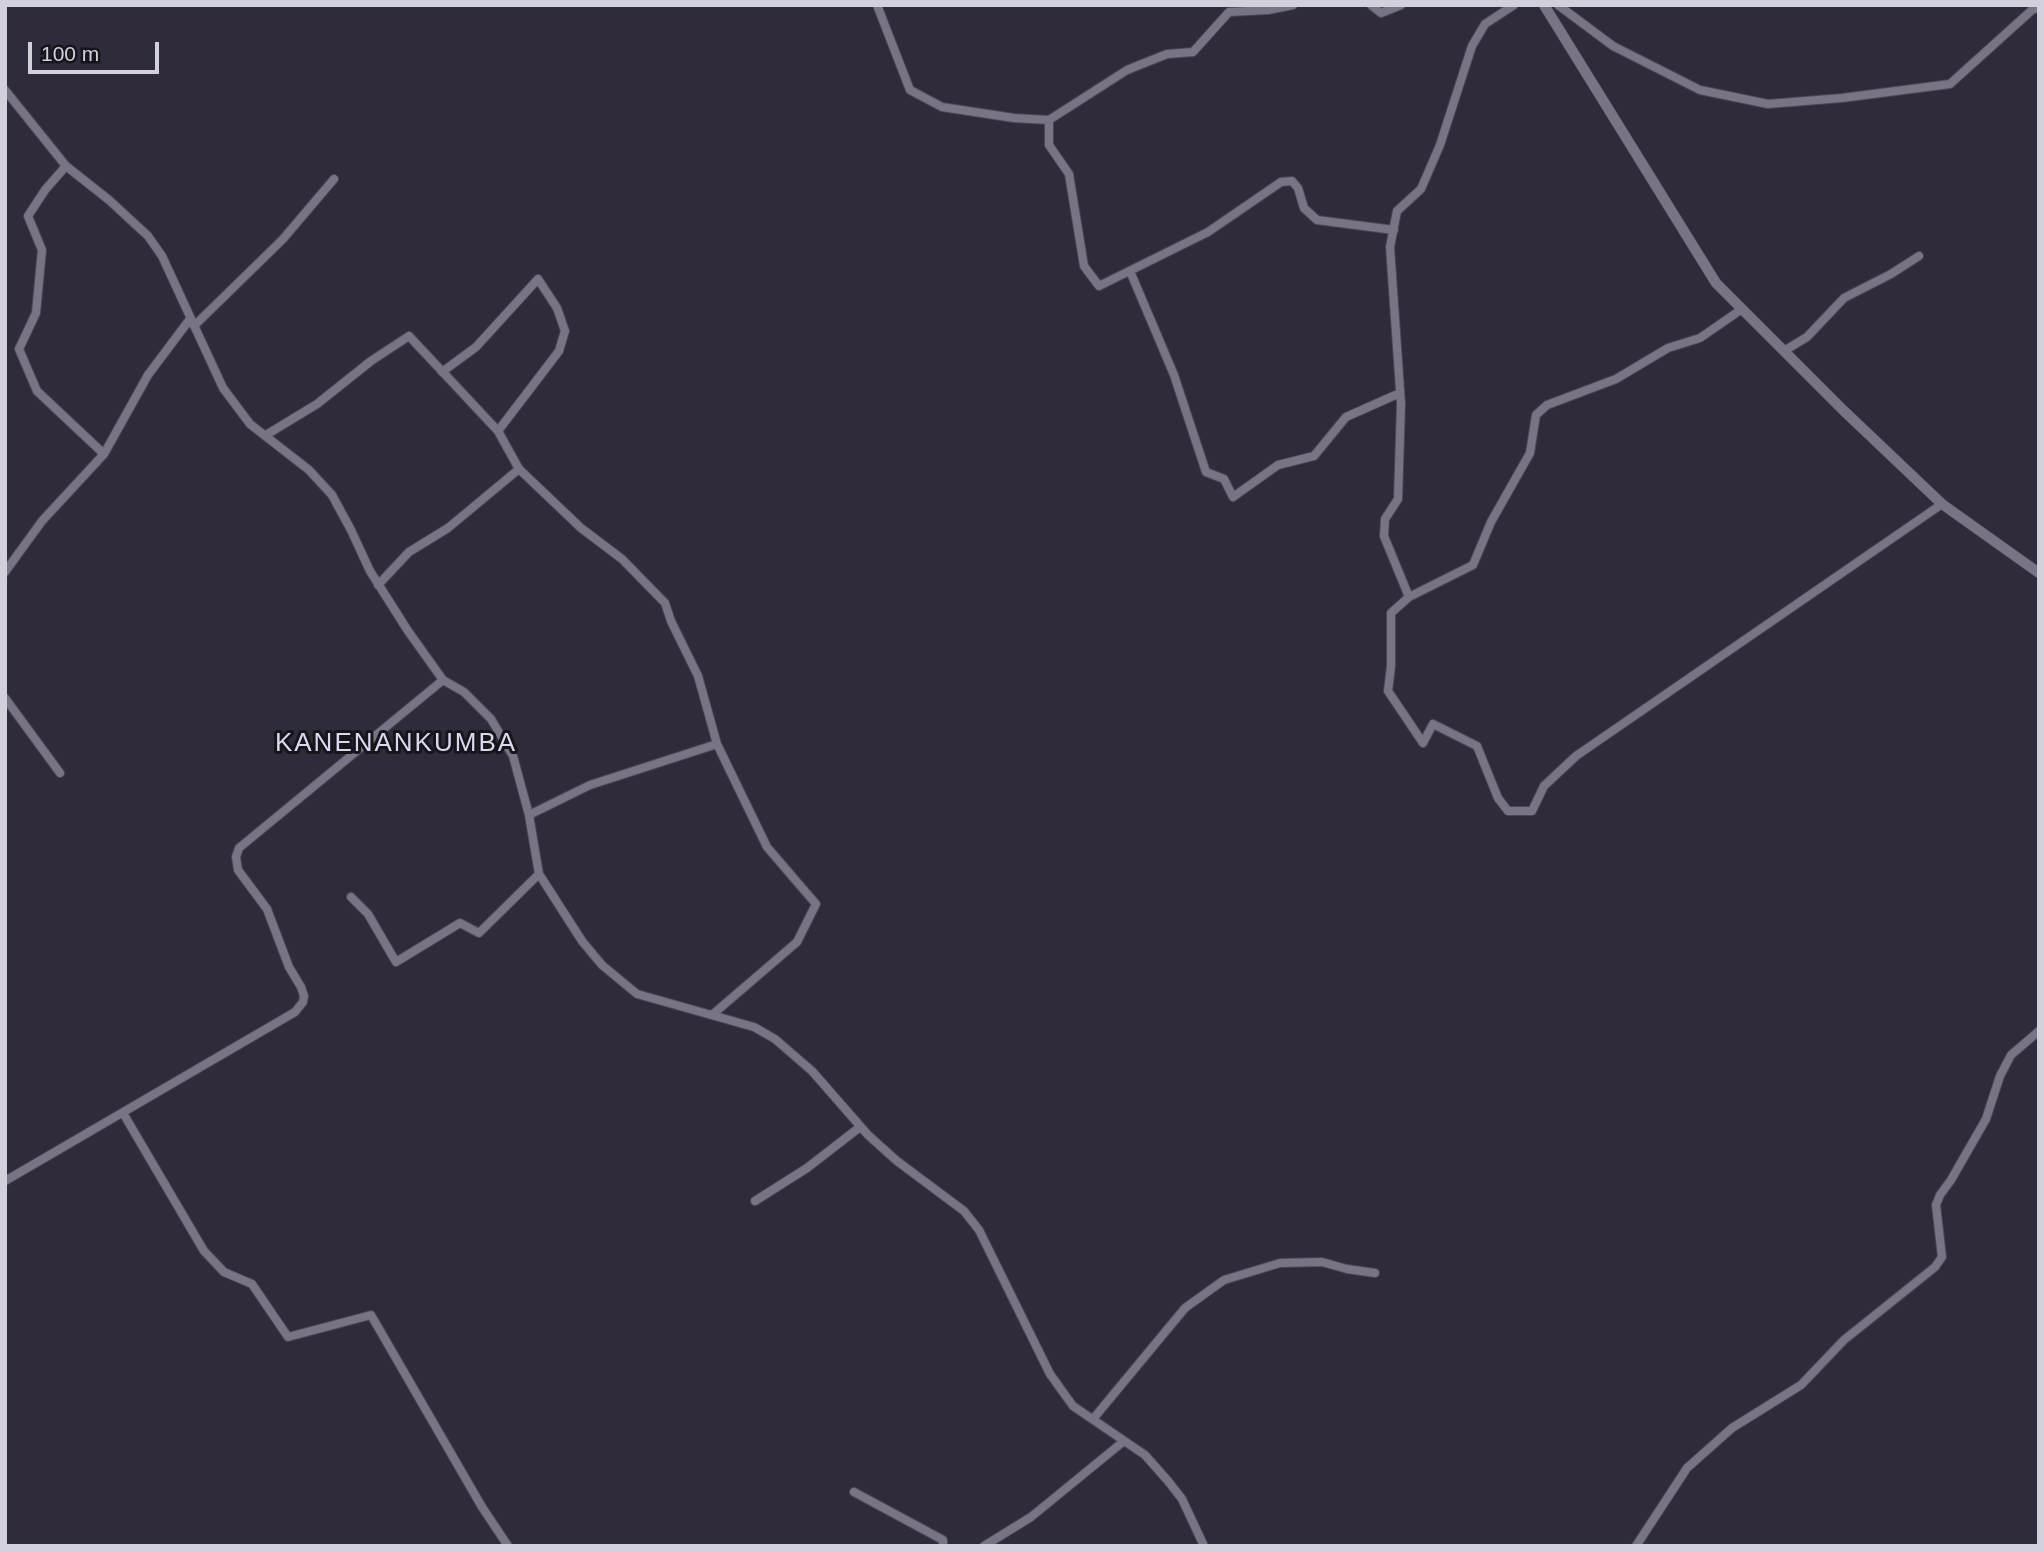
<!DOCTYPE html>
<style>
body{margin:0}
#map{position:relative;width:2044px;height:1551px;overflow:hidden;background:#2f2b3b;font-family:Arial,sans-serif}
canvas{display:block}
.frame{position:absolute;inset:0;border:7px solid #d2d0da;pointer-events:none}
.scale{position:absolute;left:28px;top:42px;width:131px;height:32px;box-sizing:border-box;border:4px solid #d2d0da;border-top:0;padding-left:9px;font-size:21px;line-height:24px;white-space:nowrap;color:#d2d0da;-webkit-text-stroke:5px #16151c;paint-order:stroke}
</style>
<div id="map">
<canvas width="2044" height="1551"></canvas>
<div class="frame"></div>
<div class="scale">100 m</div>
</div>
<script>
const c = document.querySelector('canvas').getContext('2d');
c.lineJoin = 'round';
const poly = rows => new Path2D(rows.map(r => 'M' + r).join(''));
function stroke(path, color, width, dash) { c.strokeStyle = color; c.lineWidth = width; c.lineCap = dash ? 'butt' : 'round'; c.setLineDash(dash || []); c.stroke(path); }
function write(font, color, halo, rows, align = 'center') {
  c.font = font + ' Arial,sans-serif'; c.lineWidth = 6; c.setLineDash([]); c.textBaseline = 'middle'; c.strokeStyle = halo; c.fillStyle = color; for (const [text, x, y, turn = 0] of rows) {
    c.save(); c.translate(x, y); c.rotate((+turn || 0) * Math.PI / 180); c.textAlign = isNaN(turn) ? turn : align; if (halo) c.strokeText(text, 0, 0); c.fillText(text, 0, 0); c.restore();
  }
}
const minor = poly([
 [877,5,910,90,942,107,1014,118,1049,120,1127,70,1167,54,1193,52,1229,12,1268,10,1293,5],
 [1371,5,1381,13,1401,5],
 [1558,5,1613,46,1700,90,1768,104,1842,98,1950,84,2032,10,2039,7],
 [5,90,66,166,109,200,148,236,162,256,223,388,250,424,309,470,332,495,351,530,370,571,408,631,443,680,464,692,491,719,513,756,529,815,539,874,582,941,602,965,637,994,754,1027,775,1039,812,1071,868,1135,897,1161,964,1211,979,1230,1050,1374,1073,1406,1145,1455,1168,1481,1182,1499,1204,1546],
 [1049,120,1049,145,1069,174,1084,266,1099,286,1208,232,1281,182,1292,181,1298,188,1304,208,1317,220,1394,230],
 [66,166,45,190,28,216,42,250,36,313,19,349,37,391,104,454],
 [1130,271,1174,375,1206,472,1224,479,1233,497,1278,465,1314,456,1346,417,1400,393],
 [1742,309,1700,338,1668,348,1616,379,1547,405,1536,415,1530,453,1491,522,1473,565,1409,597,1391,613,1391,666,1388,691,1423,743,1433,724,1477,746,1498,798,1508,811,1532,811,1544,786,1576,756,1942,504],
 [194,326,283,239,334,179],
 [1784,351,1807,337,1844,298,1891,274,1919,256],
 [266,435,317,404,371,361,409,336,498,431],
 [519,469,581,528,622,559,665,603,671,621,698,676,717,744,590,785,529,815],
 [5,572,42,521,104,454,148,375,190,319],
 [378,585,409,552,448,528,519,469,498,431,559,351,565,331,557,308,538,279,476,347,442,372],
 [1409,597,1384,536,1385,519,1398,499,1401,404,1390,247,1397,211,1421,189,1440,145,1472,46,1485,24,1514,5],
 [5,698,60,773],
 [351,897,368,914,396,962,460,923,479,933,539,874],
 [712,1015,797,942,816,904,767,847,717,744],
 [123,1113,204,1251,224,1272,252,1284,288,1337,371,1315,482,1507,508,1546],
 [5,1181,295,1012,303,1002,304,996,301,987,289,967,267,909,238,870,236,857,239,848,443,680],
 [755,1201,807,1168,860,1127],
 [1093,1419,1185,1308,1224,1280,1280,1263,1322,1262,1347,1269,1375,1273],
 [854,1492,943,1540,943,1546],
 [984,1546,1031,1517,1124,1441],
 [1636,1546,1687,1468,1732,1428,1801,1385,1844,1340,1935,1267,1942,1257,1936,1205,1940,1195,1951,1180,1986,1119,2000,1076,2011,1055,2039,1031]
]);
const tertiary = poly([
 [1544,5,1716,283,1843,410,1942,504,2039,573]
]);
const quarterNames = [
 ["KANENANKUMBA",396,744]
];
stroke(minor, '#4b4855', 10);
stroke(tertiary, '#4b4855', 11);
stroke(minor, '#787486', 8);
stroke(tertiary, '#787486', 10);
c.letterSpacing = '2px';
write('26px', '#dcd7ec', '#16151c', quarterNames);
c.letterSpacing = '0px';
</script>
